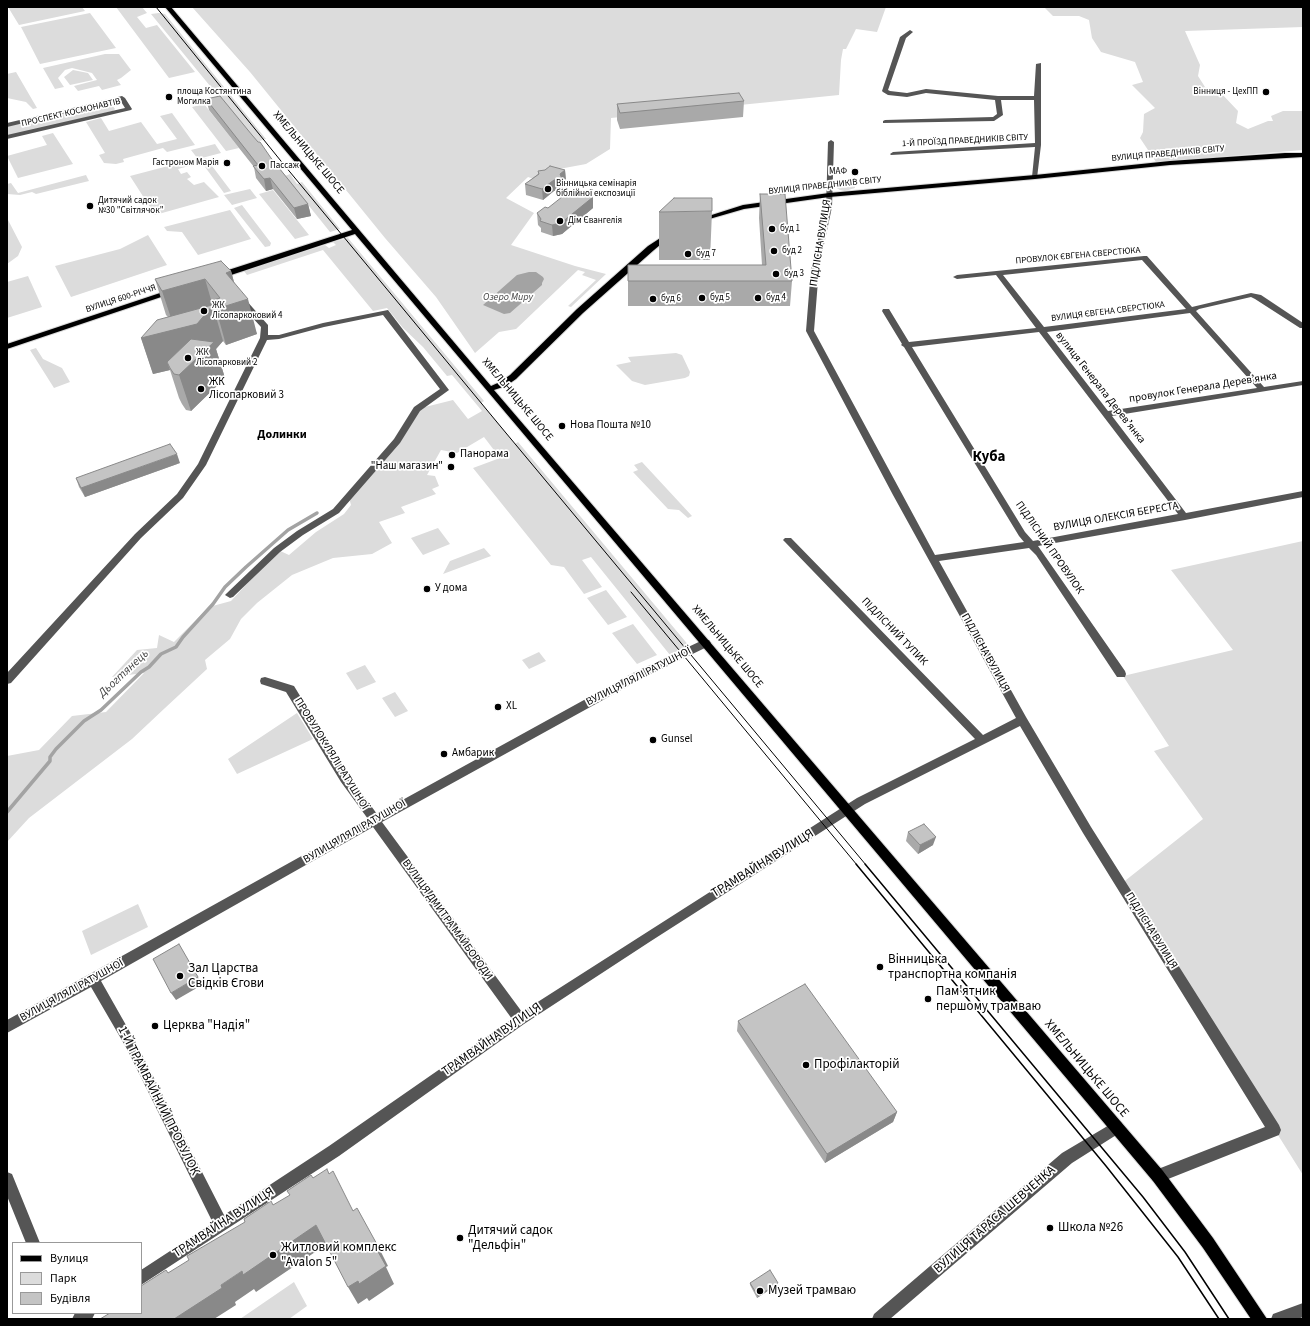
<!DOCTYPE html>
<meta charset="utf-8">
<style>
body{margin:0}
#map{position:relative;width:1310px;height:1326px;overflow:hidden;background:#fff;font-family:"Source Sans 3",sans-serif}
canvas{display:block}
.frame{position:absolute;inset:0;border:8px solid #000;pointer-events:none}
.legend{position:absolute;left:12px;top:1242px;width:130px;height:72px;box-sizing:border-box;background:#fff;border:1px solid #999;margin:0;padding:5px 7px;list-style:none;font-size:12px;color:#000}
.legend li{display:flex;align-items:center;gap:8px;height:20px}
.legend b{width:20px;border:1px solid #999}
</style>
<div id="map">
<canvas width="1310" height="1326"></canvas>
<div class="frame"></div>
<ul class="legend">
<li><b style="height:5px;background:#000"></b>Вулиця</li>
<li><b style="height:11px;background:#dcdcdc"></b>Парк</li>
<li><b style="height:11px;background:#c4c4c4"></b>Будівля</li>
</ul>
</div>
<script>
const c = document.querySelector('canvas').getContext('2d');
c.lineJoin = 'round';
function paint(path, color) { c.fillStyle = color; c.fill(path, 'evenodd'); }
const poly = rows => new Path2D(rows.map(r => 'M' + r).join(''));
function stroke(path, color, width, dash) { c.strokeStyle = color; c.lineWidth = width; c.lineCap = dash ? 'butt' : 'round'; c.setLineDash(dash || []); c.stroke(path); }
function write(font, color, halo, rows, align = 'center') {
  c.font = font + ' "Source Sans 3",sans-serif'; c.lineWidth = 3.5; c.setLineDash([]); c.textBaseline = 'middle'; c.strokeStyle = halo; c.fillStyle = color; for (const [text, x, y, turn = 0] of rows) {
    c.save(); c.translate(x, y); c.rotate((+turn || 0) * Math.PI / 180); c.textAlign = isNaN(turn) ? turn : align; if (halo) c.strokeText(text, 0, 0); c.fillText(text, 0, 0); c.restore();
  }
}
const green = poly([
 [8,7,82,7,85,11,19,25],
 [116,7,142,7,147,13,137,17,146,28,157,25,195,72,169,78],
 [192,7,886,7,877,32,856,29,846,49,843,49,841,60,839,95,611,118,610,149,586,164,559,169,547,166,552,168,537,180,528,177,506,198,534,213,511,245,575,266,606,274,571,307,568,306,596,280,582,275,585,272,578,270,516,329,499,332,475,353,436,297,385,238,250,72],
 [1044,7,1303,7,1303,27,1185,31,1200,65,1198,76,1205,87,1221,93,1238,111,1236,123,1248,129,1268,121,1273,121,1271,116,1283,111,1303,111,1303,150,1156,162,1140,138,1143,132,1144,114,1155,108,1132,85,1143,82,1135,62,1101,52,1092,38,1089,20,1079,16,1053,16],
 [90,13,116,48,40,64,21,27],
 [159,13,165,14,266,139,256,142,151,14],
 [105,54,119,54,131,70,121,78,117,80,121,85,102,90,99,86,78,91,74,86,97,80,92,73,72,68,65,70,58,78,64,87,55,89,43,68],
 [73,70,88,73,93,80,70,85,64,77],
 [16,72,37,108,33,109,26,102,7,98,7,74],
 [107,103,111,104,115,109,113,111,7,136,7,126],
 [204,104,239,148,226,151,192,107],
 [172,113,195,145,167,152,163,148,123,159,124,162,116,164,104,163,99,155,105,153,86,122,101,118,109,131,141,122,157,144,177,139,160,116],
 [53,133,73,164,18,178,7,156,47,145,42,136],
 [215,144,221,153,198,159,191,150],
 [206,158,231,191,224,193,200,160],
 [191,160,196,164,178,169,181,174,187,172,191,177,187,179,194,185,204,182,219,197,155,215,130,176],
 [290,174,297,184,302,182,340,229,330,232,285,176],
 [86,175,89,181,36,194,32,192,20,195,7,194,7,184,11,183,18,193],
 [845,179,854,182,855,188,845,191,840,190,835,187,834,185,836,180],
 [250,189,257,198,232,205,224,195],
 [273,190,309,235,295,239,259,194],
 [242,205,271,243,270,246,265,247,234,208],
 [230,210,251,239,198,255,182,232,167,231,164,227],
 [7,218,22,247,18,256,7,264],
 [148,235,167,265,71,297,55,266,120,249],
 [348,238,484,401,481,403,501,427,515,444,518,442,690,647,670,655,591,557,582,560,602,587,584,594,564,567,551,565,473,468,500,458,484,437,457,453,441,450,427,475,435,476,439,486,432,489,436,494,401,507,405,513,379,522,392,543,372,554,333,558,292,575,257,603,241,619,230,639,205,660,207,669,165,708,132,739,29,818,7,842,7,756,39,750,72,716,106,712,144,673,112,677,137,650,157,648,159,635,174,642,209,607,231,601,278,550,289,555,316,532,344,514,351,505,349,498,397,441,417,409,453,400,468,419,482,411,452,375,447,376,423,347,403,328,387,308,373,311,323,250,247,275,244,271,325,245,329,248,336,245,333,242],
 [28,276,42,307,7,318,7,282],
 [36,348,43,359,62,368,70,382,54,388,30,350],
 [676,353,682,355,690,372,689,376,685,378,645,385,632,381,616,365,631,362,628,357],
 [642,462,692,516,688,518,679,510,668,509,633,472,638,470,634,465],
 [438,528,450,544,423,555,411,538],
 [1303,541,1303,1175,1121,884,1203,819,1154,751,1169,746,1123,676,1233,650,1171,570],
 [484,548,491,556,443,574,450,561],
 [606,590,627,617,608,625,587,598],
 [633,624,657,655,637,664,612,633],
 [539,652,546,661,529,669,522,660],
 [365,665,376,682,357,690,346,673],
 [395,692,408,711,395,717,382,698],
 [297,713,313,739,237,774,228,759],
 [138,904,148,927,91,955,82,931],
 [294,1282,307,1306,289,1319,240,1319]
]);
const water = poly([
 [529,272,536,272,543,277,544,279,542,283,542,285,510,313,504,314,483,305,517,275]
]);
const stream = poly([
 [7,812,50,761,50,757,56,749,84,721,101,710,141,672,149,667,161,654,176,647,183,637,213,604,225,587,246,567,288,530,317,513]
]);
const minor = poly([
 [910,30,913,32,906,38,888,90,890,91,907,93,926,89,998,96,1034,96,1036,64,1041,63,1041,145,1037,178,1032,177,1035,147,891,155,890,154,893,152,1035,143,1034,100,1001,100,1003,115,994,121,883,123,883,121,885,120,993,117,997,114,995,100,926,93,907,97,888,95,883,92,882,91,900,37,910,30],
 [122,96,125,98,132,109,131,110,7,139,7,135,125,108,120,100,7,127,7,123,122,96],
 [831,140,834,142,832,207,819,268,814,331,935,555,1024,542,1019,536,904,347,901,345,902,344,882,311,883,309,889,309,909,342,1036,328,996,275,957,279,953,277,957,275,1144,256,1147,256,1192,307,1251,293,1261,295,1303,323,1303,328,1300,328,1255,299,1251,297,1199,309,1196,311,1264,387,1303,381,1303,385,1112,416,1186,513,1303,491,1303,497,1185,520,1038,546,1125,671,1126,674,1125,677,1117,677,1036,555,1029,548,939,561,1026,717,1091,827,1279,1125,1281,1130,1279,1135,1158,1183,1153,1181,1151,1176,1153,1171,1265,1127,1083,833,1020,726,865,804,651,941,524,1024,339,1156,141,1285,141,1270,213,1223,127,1049,91,987,7,1033,7,1020,368,819,341,782,286,692,261,684,260,681,261,678,265,677,294,686,349,776,377,814,633,673,703,640,709,640,711,643,709,646,641,679,382,822,522,1012,857,798,975,739,785,542,783,540,785,538,791,538,983,735,1016,718,893,495,806,331,811,268,826,207,828,142,831,140],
 [1142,260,1186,309,1044,327,1003,275,1142,260],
 [1190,313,1257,388,1108,411,1047,332,1190,313],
 [1039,332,1178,514,1033,541,1025,532,912,347,1039,332],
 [373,827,512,1019,329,1146,224,1215,135,1041,101,981,373,827],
 [239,299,245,299,268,325,268,335,279,335,323,323,388,310,449,390,420,411,400,443,339,513,303,535,280,552,233,597,230,598,225,595,227,593,274,548,297,531,333,509,394,439,414,407,440,389,383,315,324,327,279,339,267,340,206,465,183,498,141,538,11,683,7,684,7,673,135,534,177,494,198,464,260,338,261,327,239,303,239,299],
 [1116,1121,1121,1122,1123,1127,1121,1132,1072,1163,890,1319,872,1319,874,1314,1062,1153,1116,1121],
 [7,1172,12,1174,40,1243,26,1243,7,1196,7,1172],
 [1303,1303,1303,1317,1298,1319,1271,1319,1273,1314,1303,1303],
 [75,1313,95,1313,92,1319,72,1319,75,1313]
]);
const major = poly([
 [165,7,171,7,491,386,500,382,510,375,577,309,648,246,668,233,672,233,672,235,654,250,583,313,516,379,506,386,494,390,1163,1171,1213,1238,1267,1319,1251,1319,1203,1248,1153,1181,355,234,222,278,216,278,216,274,352,230,165,7],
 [1285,153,1303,153,1303,157,1170,165,1035,179,829,197,744,209,699,222,696,220,743,205,829,193,1035,175,1170,161,1285,153],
 [169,290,175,290,176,292,7,349,7,344,169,290]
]);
const tramFar1 = poly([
 [156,7,285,166,501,427,866,865],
 [631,592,857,865]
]);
const tram = poly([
 [856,864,1106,1166,1178,1257,1219,1319],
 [865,864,1143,1197,1185,1252,1229,1319]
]);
const wall = poly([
 [206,99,271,158,308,204,311,216,297,219,273,189,266,191,256,178,254,167,209,110],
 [744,101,743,117,620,129,617,120,617,104],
 [565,170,566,181,563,184,563,190,554,191,543,200,526,195,525,184,538,174,538,171],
 [760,194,792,281,790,306,628,306,628,281,762,265,759,218],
 [593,197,593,208,562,234,553,236,541,232,541,228,538,225,537,213,548,208],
 [712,211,710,260,659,260,659,212],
 [231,271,234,282,257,334,226,345,223,341,216,349,225,378,191,411,186,410,182,404,179,398,170,370,153,374,141,338,168,317,166,315,155,279],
 [180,463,85,497,79,487,76,478],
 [908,832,933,845,918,854,906,841],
 [738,1021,897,1112,893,1122,825,1163,737,1031],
 [750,1283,777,1285,757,1298,750,1285]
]);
const shadedWall = poly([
 [565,170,566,181,563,184,563,190,554,191,543,200,542,189],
 [270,178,273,189,266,191,264,179],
 [593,197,593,208,562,234,553,236,552,225],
 [308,204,311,216,297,219,294,208],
 [231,271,239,301,248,299,257,334,226,345,216,309,235,303,226,273],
 [205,279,223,341,216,349,225,378,191,411,179,375,167,362,170,370,153,374,141,338,174,327,162,291],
 [177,454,180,463,85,497,81,488],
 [936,837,933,845,918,854,920,845],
 [198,977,202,985,176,1000,171,993],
 [897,1112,893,1122,825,1163,827,1154],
 [316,1225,327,1244,256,1292,254,1289,235,1302,236,1305,214,1319,174,1319,221,1285,242,1271],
 [379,1248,388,1266,386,1267,394,1284,369,1301,367,1298,358,1304,348,1287,377,1250],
 [778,1283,777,1285,757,1298,758,1296]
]);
const building = poly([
 [739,93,744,101,620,113,617,104,739,93],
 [220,96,252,135,258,142,260,142,271,158,308,204,294,208,270,178,264,179,253,166,258,165,206,99,220,96],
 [550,166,565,170,560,174,562,179,554,180,542,189,525,184,539,174,538,171,545,170,550,166],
 [576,192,593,197,561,223,552,225,540,221,541,219,537,213,545,207,548,208,567,193,576,192],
 [760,194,785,194,792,281,628,281,628,265,766,265,760,194],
 [674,198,712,198,712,211,659,212,674,198],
 [221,261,231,271,226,273,248,299,216,309,213,305,197,324,141,338,157,320,212,305,210,301,220,298,205,279,162,291,155,279,221,261],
 [191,339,214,342,179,375,174,374,170,368,167,362,191,339],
 [170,444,177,454,81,488,76,478,170,444],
 [924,824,936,837,920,845,908,832,924,824],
 [179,944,198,977,171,993,153,959,179,944],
 [805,984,897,1112,827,1154,738,1021,805,984],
 [327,1169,329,1174,333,1171,353,1211,357,1208,379,1248,377,1250,386,1266,359,1284,358,1281,348,1287,316,1225,243,1275,242,1271,221,1285,222,1288,174,1319,100,1319,110,1313,141,1313,141,1286,166,1270,168,1273,189,1260,187,1256,245,1222,244,1219,271,1201,273,1205,290,1195,287,1191,311,1175,313,1178,327,1169],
 [770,1270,778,1283,758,1296,750,1283,770,1270]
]);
const markers = [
 [1266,92,4,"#000"],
 [169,97,4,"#000"],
 [227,163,4,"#000"],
 [262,166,4,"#000"],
 [855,172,4,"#000"],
 [548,189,4,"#000"],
 [90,206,4,"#000"],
 [560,221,4,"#000"],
 [772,229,4,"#000"],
 [774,251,4,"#000"],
 [688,254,4,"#000"],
 [776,274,4,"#000"],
 [702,298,4,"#000"],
 [758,298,4,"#000"],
 [653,299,4,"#000"],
 [204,311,4,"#000"],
 [188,358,4,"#000"],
 [201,389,4,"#000"],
 [562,426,4,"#000"],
 [452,455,4,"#000"],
 [451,467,4,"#000"],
 [427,589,4,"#000"],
 [498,707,4,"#000"],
 [653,740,4,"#000"],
 [444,754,4,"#000"],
 [880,967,4,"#000"],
 [180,976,4,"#000"],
 [928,999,4,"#000"],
 [155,1026,4,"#000"],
 [806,1065,4,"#000"],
 [1050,1228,4,"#000"],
 [460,1238,4,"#000"],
 [273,1255,4,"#000"],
 [760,1291,4,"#000"]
];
const farPoinames = [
 ["площа Костянтина",177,92],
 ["Могилка",177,102],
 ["Вінниця - ЦехПП",1258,92,"right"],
 ["Гастроном Марія",219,163,"right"],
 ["Пассаж",270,166],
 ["МАФ",847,172,"right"],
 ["Вінницька семінарія",556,184],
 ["біблійної експозиції",556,194],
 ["Дитячий садок",98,201],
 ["№30 \"Світлячок\"",98,211],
 ["Дім Євангелія",568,221],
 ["буд 1",780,229],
 ["буд 2",782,251],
 ["буд 7",696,254],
 ["буд 3",784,274],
 ["буд 5",710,298],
 ["буд 4",766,298],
 ["буд 6",661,299],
 ["ЖК",212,306],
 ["Лісопаркоковий 4",212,316],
 ["ЖК",196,353],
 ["Лісопарковий 2",196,363]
];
const farStreetnames = [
 ["ПРОСПЕКТ КОСМОНАВТІВ",71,113,-13],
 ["1-Й ПРОЇЗД ПРАВЕДНИКІВ СВІТУ",965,141,-3],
 ["ВУЛИЦЯ ПРАВЕДНИКІВ СВІТУ",1168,154,-5],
 ["ВУЛИЦЯ ПРАВЕДНИКІВ СВІТУ",825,186,-6],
 ["ПРОВУЛОК ЄВГЕНА СВЕРСТЮКА",1078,256,-5],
 ["ВУЛИЦЯ 600-РІЧЧЯ",121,299,-18],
 ["ВУЛИЦЯ ЄВГЕНА СВЕРСТЮКА",1108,312,-7]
];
const farWaternames = [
 ["Озеро Миру",508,298]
];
const streetNames = [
 ["ХМЕЛЬНИЦЬКЕ ШОСЕ",308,153,50],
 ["ПІДЛІСНА ВУЛИЦЯ",821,243,-81],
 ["вулиця Генерала Деревʼянка",1100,388,52],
 ["провулок Генерала Деревʼянка",1203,388,-9],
 ["ХМЕЛЬНИЦЬКЕ ШОСЕ",517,400,50],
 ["ВУЛИЦЯ ОЛЕКСІЯ БЕРЕСТА",1116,517,-10],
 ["ПІДЛІСНИЙ ПРОВУЛОК",1049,548,55],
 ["ПІДЛІСНИЙ ТУПИК",894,632,46],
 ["ХМЕЛЬНИЦЬКЕ ШОСЕ",727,647,50],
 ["ПІДЛІСНА ВУЛИЦЯ",985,653,61],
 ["ВУЛИЦЯ ЛЯЛІ РАТУШНОЇ",639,677,-27],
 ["ПРОВУЛОК ЛЯЛІ РАТУШНОЇ",331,754,58],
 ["ВУЛИЦЯ ЛЯЛІ РАТУШНОЇ",355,832,-30],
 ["ВУЛИЦЯ ДМИТРА МАЙБОРОДИ",447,920,54],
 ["ПІДЛІСНА ВУЛИЦЯ",1151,931,58],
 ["ВУЛИЦЯ ЛЯЛІ РАТУШНОЇ",72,991,-29]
];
const poiNames = [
 ["ЖК",209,383],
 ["Лісопарковий 3",209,396],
 ["Нова Пошта №10",570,426],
 ["Панорама",460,455],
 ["\"Наш магазин\"",443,467,"right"],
 ["У дома",435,589],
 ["XL",506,707],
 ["Gunsel",661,740],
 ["Амбарик",452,754]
];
const neighbourhoodNames = [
 ["Долинки",282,435]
];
const waterNames = [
 ["Дьогтянець",124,674,-43]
];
const nearStreetnames = [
 ["ТРАМВАЙНА ВУЛИЦЯ",763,864,-32],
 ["ТРАМВАЙНА ВУЛИЦЯ",492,1040,-35],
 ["ХМЕЛЬНИЦЬКЕ ШОСЕ",1086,1069,50],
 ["1-Й ТРАМВАЙНИЙ ПРОВУЛОК",158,1101,63],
 ["ВУЛИЦЯ ТАРАСА ШЕВЧЕНКА",995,1220,-41],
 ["ТРАМВАЙНА ВУЛИЦЯ",224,1223,-33]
];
const nearPoinames = [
 ["Вінницька",888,960],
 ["транспортна компанія",888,975],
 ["Зал Царства",188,969],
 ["Свідків Єгови",188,984],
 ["Пам'ятник",936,992],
 ["першому трамваю",936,1007],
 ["Церква \"Надія\"",163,1026],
 ["Профілакторій",814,1065],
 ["Школа №26",1058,1228],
 ["Дитячий садок",468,1231],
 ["\"Дельфін\"",468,1246],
 ["Житловий комплекс",281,1248],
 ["\"Avalon 5\"",281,1263],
 ["Музей трамваю",768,1291]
];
const districtNames = [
 ["Куба",989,458]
];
paint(green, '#dcdcdc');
paint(water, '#a3a3a3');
stroke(stream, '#a3a3a3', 3.5);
stroke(major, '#dbdbdb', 2);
paint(minor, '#555');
paint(major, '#000');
stroke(tramFar1, '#000', 1);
stroke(tram, '#000', 1.5);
paint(wall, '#a9a9a9');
paint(shadedWall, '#898989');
paint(building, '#c4c4c4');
stroke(building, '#898989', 1);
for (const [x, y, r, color] of markers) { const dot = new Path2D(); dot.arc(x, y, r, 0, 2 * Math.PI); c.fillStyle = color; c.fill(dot); stroke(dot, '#fff', 1.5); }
write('9px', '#000', '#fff', farPoinames, 'left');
write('9px', '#000', '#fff', farStreetnames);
write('italic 10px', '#444', '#fff', farWaternames);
write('11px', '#000', '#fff', streetNames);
write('11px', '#000', '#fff', poiNames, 'left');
write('bold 12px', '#000', '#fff', neighbourhoodNames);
write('italic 12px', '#444', '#fff', waterNames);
write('13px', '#000', '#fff', nearStreetnames);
write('13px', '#000', '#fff', nearPoinames, 'left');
write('bold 15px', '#000', '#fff', districtNames);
</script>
